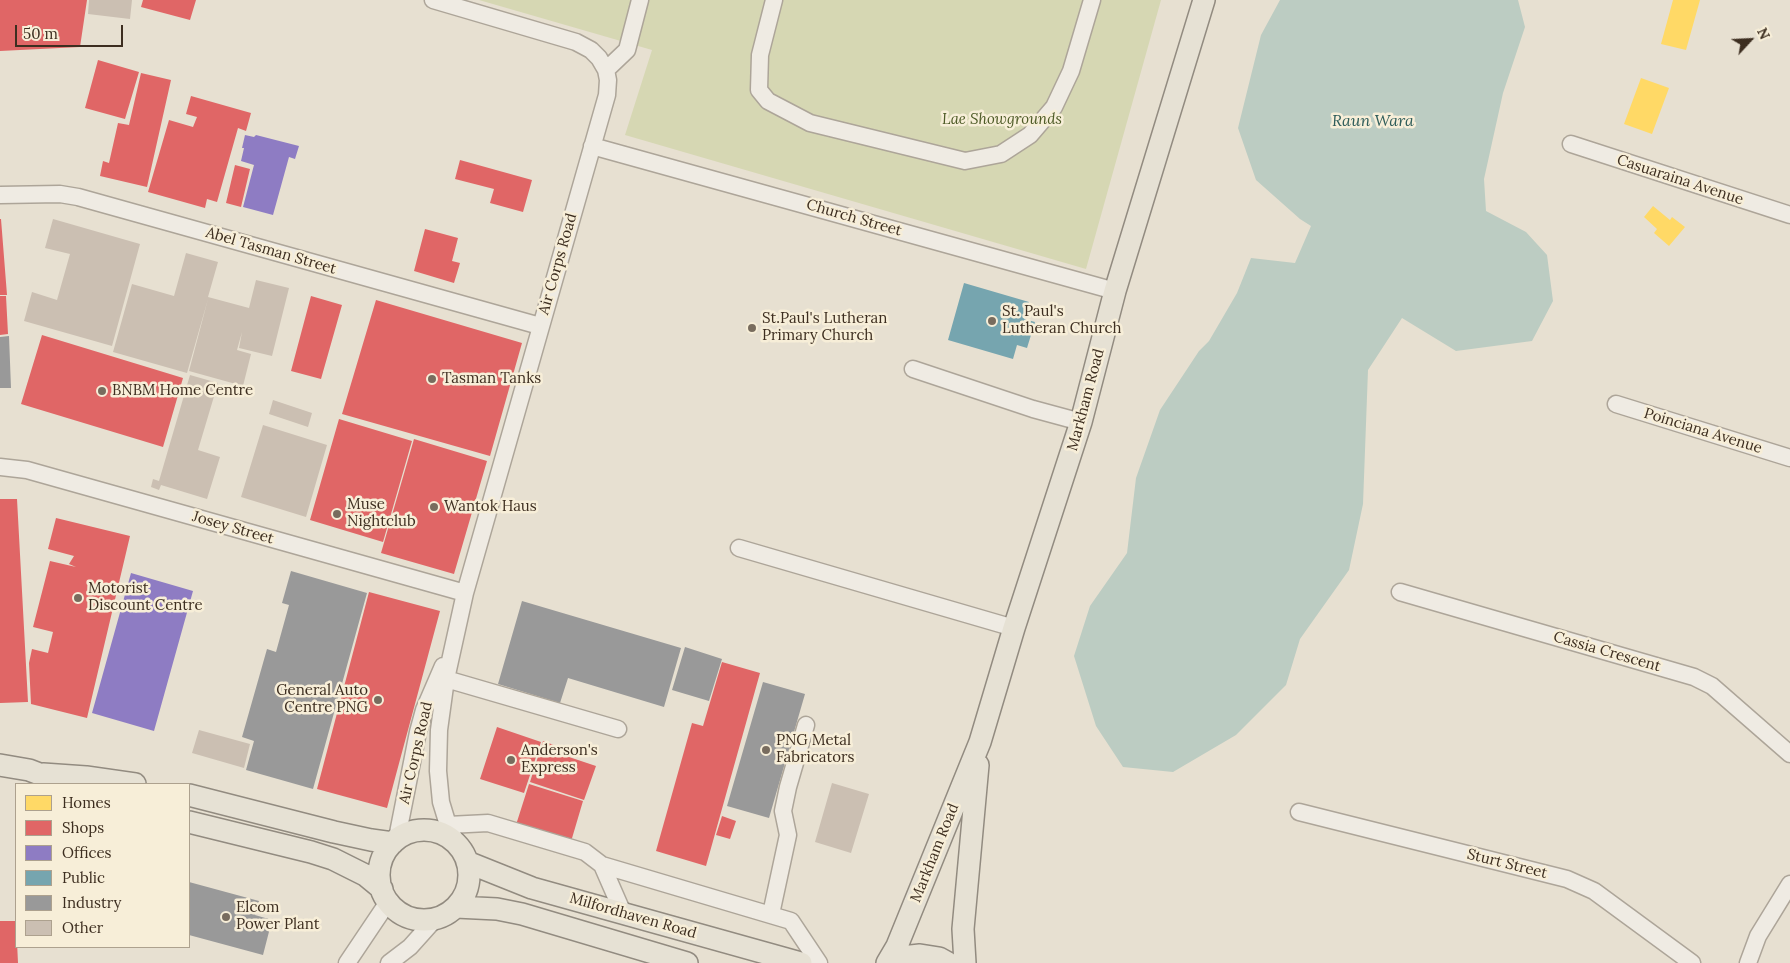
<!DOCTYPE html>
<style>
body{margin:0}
#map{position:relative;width:1790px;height:963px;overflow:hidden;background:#e7e0d1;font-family:Lora,serif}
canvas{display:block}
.legend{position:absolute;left:15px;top:783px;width:175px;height:165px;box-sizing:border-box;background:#f7eed8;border:1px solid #ada18e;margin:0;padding:6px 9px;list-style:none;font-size:15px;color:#3d2e20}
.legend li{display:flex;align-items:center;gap:10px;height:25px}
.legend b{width:25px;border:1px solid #ada18e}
.north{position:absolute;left:1725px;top:15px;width:50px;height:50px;-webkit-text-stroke:4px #f7eed8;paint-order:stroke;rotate:65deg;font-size:14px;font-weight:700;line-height:20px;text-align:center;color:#3d2e20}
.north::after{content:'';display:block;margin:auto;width:18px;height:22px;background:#3d2e20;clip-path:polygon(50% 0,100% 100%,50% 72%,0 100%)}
.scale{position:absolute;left:15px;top:25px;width:108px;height:22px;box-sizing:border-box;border:2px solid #3d2e20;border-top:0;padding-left:6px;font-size:15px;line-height:18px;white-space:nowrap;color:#3d2e20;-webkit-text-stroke:4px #f7eed8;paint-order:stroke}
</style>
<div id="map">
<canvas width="1790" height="963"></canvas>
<ul class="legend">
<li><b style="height:14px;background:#ffd966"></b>Homes</li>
<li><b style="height:14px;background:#e06666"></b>Shops</li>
<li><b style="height:14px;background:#8e7cc3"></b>Offices</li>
<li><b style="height:14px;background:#76a5af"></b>Public</li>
<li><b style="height:14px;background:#999"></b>Industry</li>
<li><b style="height:14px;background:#cbbfb2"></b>Other</li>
</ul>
<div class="north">N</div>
<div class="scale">50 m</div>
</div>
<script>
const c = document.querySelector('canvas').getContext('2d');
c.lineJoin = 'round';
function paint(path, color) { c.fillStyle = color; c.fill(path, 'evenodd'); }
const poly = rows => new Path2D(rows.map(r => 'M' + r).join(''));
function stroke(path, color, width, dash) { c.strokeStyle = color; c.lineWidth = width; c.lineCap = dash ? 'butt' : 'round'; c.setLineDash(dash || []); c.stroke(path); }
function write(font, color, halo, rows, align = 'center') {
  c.font = font + ' Lora,serif'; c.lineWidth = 5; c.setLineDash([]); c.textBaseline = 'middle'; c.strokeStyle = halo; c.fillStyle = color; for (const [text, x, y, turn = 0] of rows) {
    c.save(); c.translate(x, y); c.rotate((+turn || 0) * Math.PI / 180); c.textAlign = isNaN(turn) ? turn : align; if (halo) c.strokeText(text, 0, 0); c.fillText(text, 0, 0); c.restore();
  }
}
const green = poly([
 [479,0,1161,0,1086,269,625,135,652,50]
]);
const water = poly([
 [1280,0,1518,0,1525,27,1503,93,1484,179,1486,211,1526,232,1547,255,1553,301,1532,341,1456,351,1402,318,1368,370,1363,504,1349,570,1300,639,1286,685,1236,735,1173,772,1123,767,1096,726,1074,656,1090,606,1127,553,1136,478,1160,410,1199,351,1209,341,1237,293,1251,258,1295,263,1311,226,1300,219,1256,180,1238,128,1261,35]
]);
const homes = poly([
 [1673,0,1700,0,1686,50,1661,44],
 [1641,78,1669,88,1652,134,1624,124],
 [1653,206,1670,220,1672,217,1685,227,1669,246,1654,233,1657,229,1644,217]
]);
const shops = poly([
 [0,0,87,0,80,47,0,51],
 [143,0,196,0,190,20,141,7],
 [98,60,139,72,125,119,85,108],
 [141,73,171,80,147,187,100,176,103,161,109,163,118,123,129,125],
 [191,96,251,113,246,131,238,128,217,202,207,199,205,208,148,192,169,120,193,127,197,117,186,114],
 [460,160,532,180,523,212,490,203,494,189,455,179],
 [235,165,250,169,241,207,226,203],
 [0,219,1,219,7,295,0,295],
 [425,229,458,238,452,261,460,263,454,283,414,271],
 [0,296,6,296,8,334,0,335],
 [311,296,342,305,321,379,291,371],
 [376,300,522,343,490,456,342,414],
 [42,335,183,378,163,447,21,404],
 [339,419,412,441,383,542,310,520],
 [414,439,487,461,454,574,381,553],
 [0,499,17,499,28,702,0,703],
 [56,518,130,536,87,718,31,704,29,663,32,649,48,653,53,632,33,627,50,561,76,567,69,564,74,556,48,549],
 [369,592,440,611,387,808,317,789],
 [722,662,760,673,706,866,656,851,692,723,703,726],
 [497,727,541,742,524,793,480,779],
 [543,741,562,748,560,754,596,766,584,800,530,782],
 [529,784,583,801,570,845,515,828],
 [722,816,736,821,730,839,716,835],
 [0,921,16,921,18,963,0,963]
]);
const offices = poly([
 [245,135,254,137,256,135,299,146,295,159,289,157,273,215,243,207,254,165,241,161,244,148,242,148],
 [131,573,193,591,154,731,92,713]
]);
const public = poly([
 [964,283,1029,302,1024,319,1035,322,1027,348,1017,345,1013,359,948,340]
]);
const industry = poly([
 [9,336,11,388,0,388,0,337],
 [291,571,367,593,313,789,246,770,254,741,242,737,267,649,276,652,289,605,282,603],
 [522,601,681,648,664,707,568,678,560,703,498,684],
 [685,647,722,659,709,701,672,690],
 [763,682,805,694,769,818,727,806],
 [189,882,259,901,255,915,272,920,263,955,189,935]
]);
const building = poly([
 [89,0,132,0,130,19,88,14],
 [53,219,140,244,112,346,24,321,32,292,57,300,70,254,45,248],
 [186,253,218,262,208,297,249,308,256,280,289,288,272,356,239,348,242,332,237,350,251,354,243,386,189,371,208,299,187,373,113,352,132,284,174,296],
 [190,375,218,383,198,450,220,457,207,499,161,485,159,490,151,487,153,479,159,481],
 [273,400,312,413,308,427,269,414],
 [263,425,327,445,306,517,241,497],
 [199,730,250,744,244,768,192,753],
 [832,783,869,794,851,853,815,842]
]);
const minor = poly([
 [433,0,576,42,591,50,599,58,606,70,608,80,607,95,465,593,446,679,439,730,438,771,441,802,448,825,457,845],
 [774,0,760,55,759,90,768,101,810,123,965,161,1001,154,1030,135,1054,107,1071,71,1092,0],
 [606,70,627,50,640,0],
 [1571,144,1790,215],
 [592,146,1115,291],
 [0,195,60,194,78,197,540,326],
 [913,369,1033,409,1081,422],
 [1616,404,1790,458],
 [0,467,27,470,465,593],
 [739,548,1014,628],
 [1400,592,1694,677,1712,686,1790,754],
 [446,679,618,729],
 [1299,812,1567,879,1594,891,1692,963],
 [448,825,488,823,585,852,602,865,623,913],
 [397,838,418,732,424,710,443,666],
 [602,865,791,921,819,963],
 [771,914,788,835,783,811,788,787,806,725],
 [347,963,388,902],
 [389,963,410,947,436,918],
 [1748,963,1758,936,1790,884]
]);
const major = poly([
 [0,765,29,770,55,780],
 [43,774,86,777,135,784],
 [189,795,334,832,371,840,393,843],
 [189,822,311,852,333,859,365,875,382,889],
 '379 875a45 45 0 1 1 90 0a45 45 0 1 1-90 0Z',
 [467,862,532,888,801,963],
 [456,907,497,909,522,914,687,963],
 [887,963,897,946,980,742,1014,628,1081,422,1115,291,1204,0],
 [890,963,902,957,920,955,939,958,948,963],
 [965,963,963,929,978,765]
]);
const markers = [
 [992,321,5,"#786c5e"],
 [752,328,5,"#786c5e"],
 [432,379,5,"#786c5e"],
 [102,391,5,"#786c5e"],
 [434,507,5,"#786c5e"],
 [337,514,5,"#786c5e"],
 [78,598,5,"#786c5e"],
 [378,700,5,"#786c5e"],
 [766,750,5,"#786c5e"],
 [511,760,5,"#786c5e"],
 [226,917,5,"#786c5e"]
];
const parkNames = [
 ["Lae Showgrounds",1002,120]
];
const streetNames = [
 ["Casuaraina Avenue",1680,180,18],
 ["Church Street",854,218,16],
 ["Abel Tasman Street",271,251,16],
 ["Air Corps Road",558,264,-74],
 ["Markham Road",1086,400,-75],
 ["Poinciana Avenue",1703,431,17],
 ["Josey Street",233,528,16],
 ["Cassia Crescent",1607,652,16],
 ["Air Corps Road",416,753,-77],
 ["Markham Road",935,853,-68],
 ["Sturt Street",1507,864,14],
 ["Milfordhaven Road",633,916,16]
];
const poiNames = [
 ["St. Paul's",1002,312],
 ["Lutheran Church",1002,329],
 ["St.Paul's Lutheran",762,319],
 ["Primary Church",762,336],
 ["Tasman Tanks",442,379],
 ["BNBM Home Centre",112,391],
 ["Muse",347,505],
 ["Nightclub",347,522],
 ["Wantok Haus",444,507],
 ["Motorist",88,589],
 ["Discount Centre",88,606],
 ["General Auto",368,691,"right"],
 ["Centre PNG",368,708,"right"],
 ["PNG Metal",776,741],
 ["Fabricators",776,758],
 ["Anderson's",521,751],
 ["Express",521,768],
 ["Elcom",236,908],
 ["Power Plant",236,925]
];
const waterNames = [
 ["Raun Wara",1373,121]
];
paint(green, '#d6d7b3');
paint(water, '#bcccc2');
paint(homes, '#ffd966');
paint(shops, '#e06666');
paint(offices, '#8e7cc3');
paint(public, '#76a5af');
paint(industry, '#999');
paint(building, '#cbbfb2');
stroke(minor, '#ada599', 19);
stroke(major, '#928b80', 24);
stroke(minor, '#efebe3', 16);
stroke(major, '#e6e1d4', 21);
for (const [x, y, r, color] of markers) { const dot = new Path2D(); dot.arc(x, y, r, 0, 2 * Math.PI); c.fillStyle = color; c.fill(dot); stroke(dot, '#f7eed8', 2); }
write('italic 15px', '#4d5a26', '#f7eed8', parkNames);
write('15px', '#3d2e20', '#f7eed8', streetNames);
write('15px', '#3d2e20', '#f7eed8', poiNames, 'left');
write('italic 16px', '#2f5d5a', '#f7eed8', waterNames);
</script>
